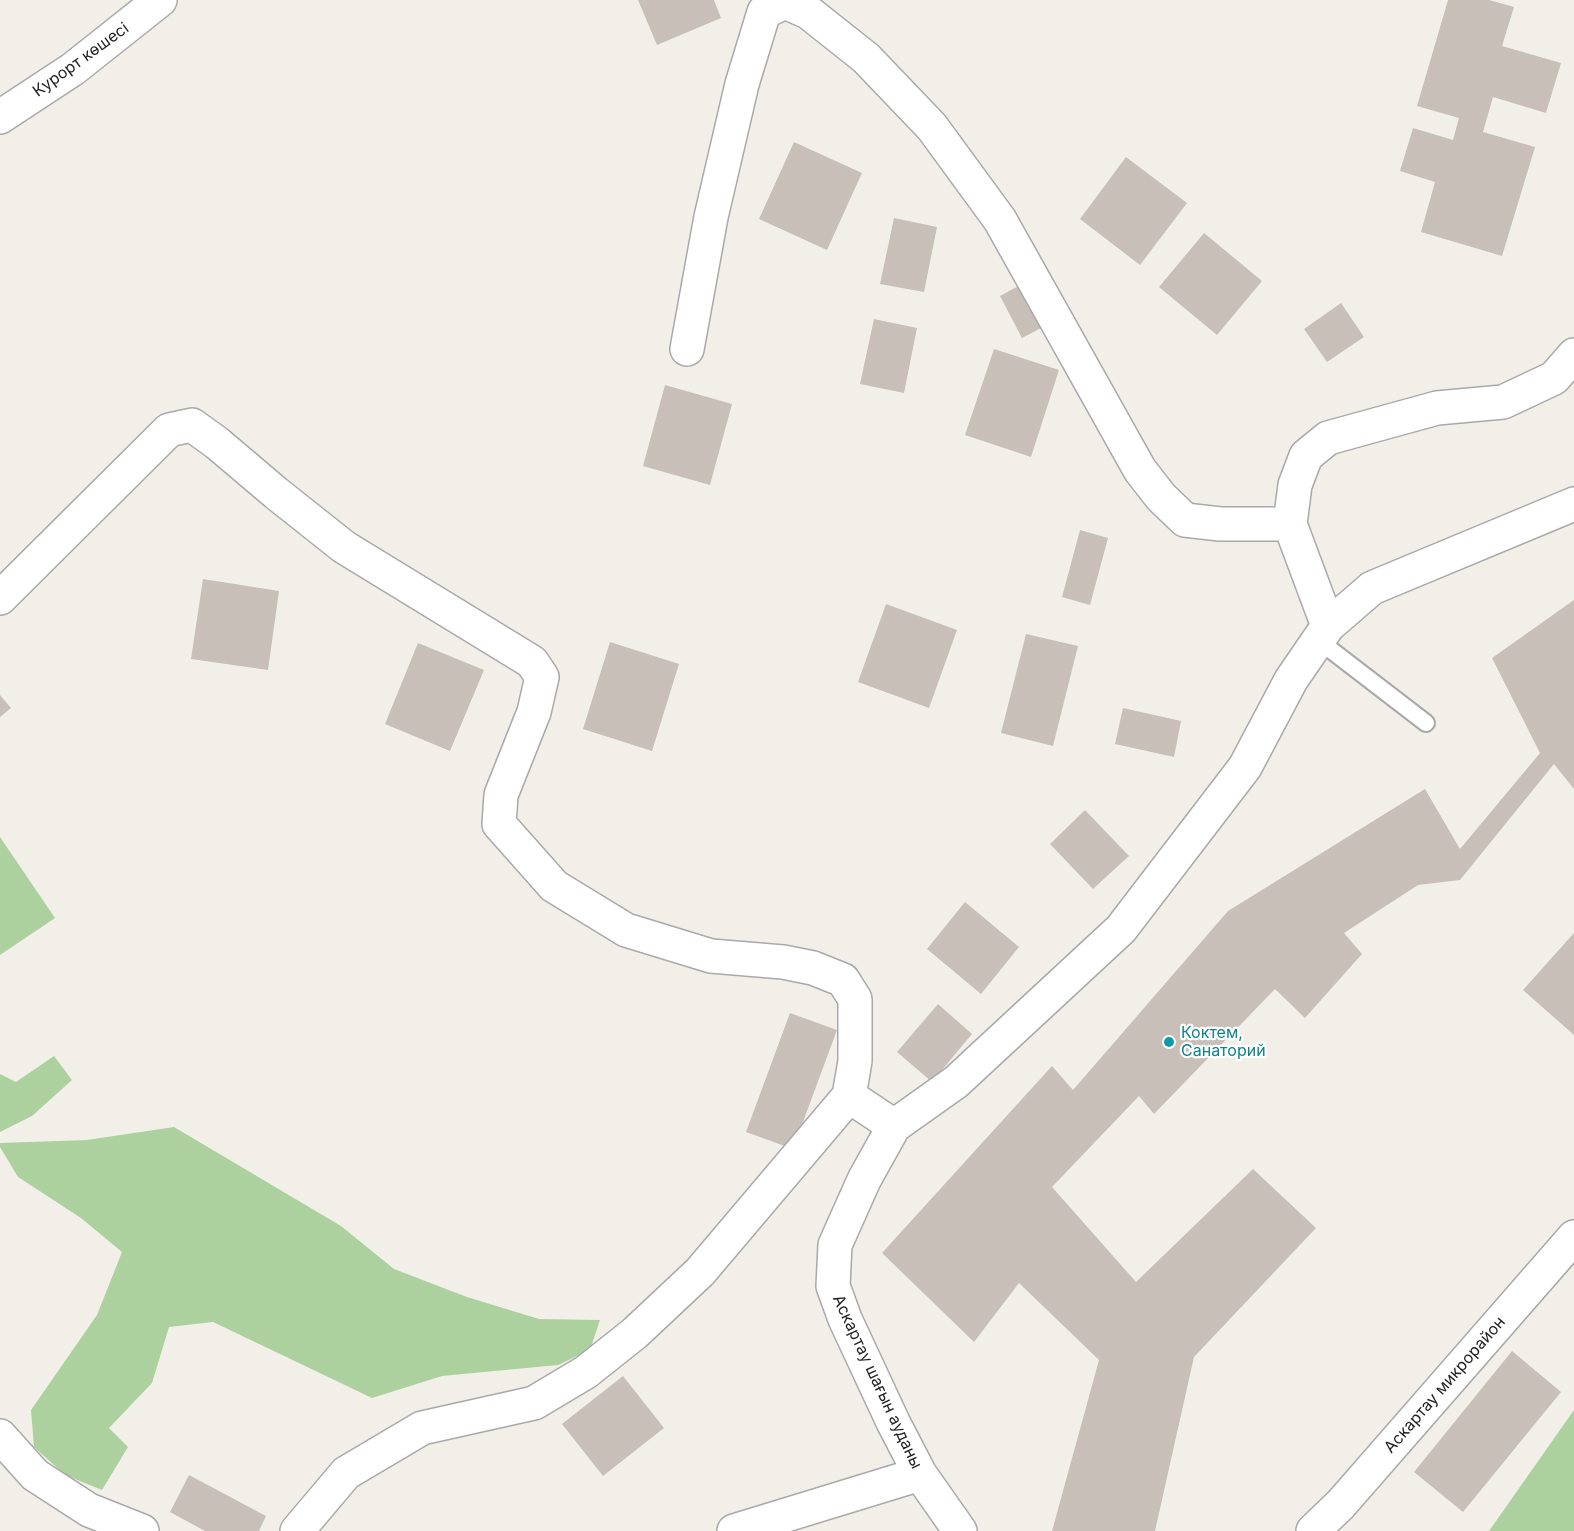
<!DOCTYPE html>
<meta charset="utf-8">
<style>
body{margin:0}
canvas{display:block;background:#f2efe9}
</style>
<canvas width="1574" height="1531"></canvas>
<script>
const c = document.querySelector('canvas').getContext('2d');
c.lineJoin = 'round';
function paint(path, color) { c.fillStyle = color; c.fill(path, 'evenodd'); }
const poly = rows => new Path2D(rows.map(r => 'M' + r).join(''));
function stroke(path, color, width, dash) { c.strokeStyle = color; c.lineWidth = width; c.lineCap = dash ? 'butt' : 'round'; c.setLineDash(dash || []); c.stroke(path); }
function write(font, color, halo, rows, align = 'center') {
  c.font = font + ' Inter,sans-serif'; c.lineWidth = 4.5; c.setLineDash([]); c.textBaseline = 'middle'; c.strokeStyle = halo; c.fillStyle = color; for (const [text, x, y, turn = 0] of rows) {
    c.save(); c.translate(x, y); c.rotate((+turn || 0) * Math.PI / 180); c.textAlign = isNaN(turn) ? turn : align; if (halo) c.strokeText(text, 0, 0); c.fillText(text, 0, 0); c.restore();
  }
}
const forest = poly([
 [0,837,55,918,0,955],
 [54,1056,72,1080,32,1116,0,1132,0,1074,16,1082],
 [174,1127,341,1226,394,1269,467,1297,539,1319,600,1320,590,1350,558,1365,442,1376,372,1398,213,1322,169,1327,152,1383,109,1428,128,1447,102,1490,65,1475,34,1447,31,1410,97,1315,122,1252,81,1218,18,1177,0,1147,0,1143,87,1140],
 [1574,1410,1574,1531,1489,1531]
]);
const building = poly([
 [638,0,714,0,721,18,657,45],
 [1448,0,1489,0,1514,7,1502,46,1561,63,1546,113,1493,97,1483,132,1535,147,1502,256,1421,232,1435,182,1400,171,1413,128,1453,140,1459,118,1417,106],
 [794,142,862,173,827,250,759,219],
 [1126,157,1187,203,1140,265,1080,219],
 [894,218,937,227,924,292,880,284],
 [1204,233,1262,281,1217,335,1159,287],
 [1024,283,1045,326,1022,338,1000,296],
 [1341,303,1364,337,1327,362,1304,329],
 [874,319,917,328,904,393,860,384],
 [994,349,1059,370,1031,457,965,435],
 [665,385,732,404,710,485,643,466],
 [1080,530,1108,538,1090,605,1062,597],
 [203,579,279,591,268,670,191,659],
 [1574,600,1574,789,1554,764,1460,880,1418,885,1344,933,1362,954,1305,1018,1275,989,1154,1114,1139,1096,1052,1187,1136,1282,1253,1169,1316,1228,1194,1357,1155,1531,1052,1531,1099,1360,1019,1283,974,1342,882,1253,1052,1066,1073,1090,1228,911,1425,789,1460,849,1540,753,1492,658],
 [886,604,957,630,929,708,858,682],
 [1026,634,1078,646,1053,746,1001,733],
 [610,642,679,664,652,751,583,729],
 [418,643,484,670,450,751,385,724],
 [0,695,11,708,0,717],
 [1123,708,1181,721,1174,757,1115,744],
 [1085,810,1129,856,1093,889,1050,844],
 [965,902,1019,947,981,994,927,949],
 [1574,933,1574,1035,1523,990],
 [938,1004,972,1034,932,1082,897,1052],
 [790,1013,837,1030,793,1149,746,1132],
 [1512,1351,1561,1392,1463,1512,1414,1472],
 [623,1376,664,1428,603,1476,562,1424],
 [189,1475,266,1516,259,1531,205,1531,170,1512]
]);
const service = poly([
 [1318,640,1426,723]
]);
const minor = poly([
 [0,117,73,69,160,0],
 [687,349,711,217,742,84,764,12,785,2,808,12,866,58,932,127,1000,220,1140,470,1161,497,1185,520,1220,524,1290,524],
 [0,598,169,430,192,425,217,443,276,493,344,547,532,662,542,677,534,712,501,795,499,824,554,886,626,930,711,956,783,962,813,968,843,980,855,999,855,1061,849,1096],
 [1328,626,1290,524,1295,485,1306,456,1328,438,1437,408,1503,402,1554,378,1574,355],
 [894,1126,864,1180,835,1245,833,1286,845,1319,893,1422,920,1474,960,1531],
 [0,1436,35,1475,89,1510,142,1531],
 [297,1531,346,1473,422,1428,534,1403,586,1372,635,1333,700,1272,849,1096,894,1126,956,1082,1121,929,1245,767,1291,680,1328,626,1372,588,1574,504],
 [734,1531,920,1474],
 [1313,1531,1341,1504,1574,1237]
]);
const markers = [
 [1169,1042,6,"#0f9aa8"]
];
const streetNames = [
 ["Курорт көшесі",81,60,-36],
 ["Аскартау шағын ауданы",877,1382,65],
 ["Аскартау микрорайон",1445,1385,-49]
];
const cultureNames = [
 ["Коктем,",1181,1033],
 ["Санаторий",1181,1051]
];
paint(forest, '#add19e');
paint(building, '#c7bfb8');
stroke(service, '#a9a9a9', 20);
stroke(minor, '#a9a9a9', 36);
stroke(service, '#fff', 16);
stroke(minor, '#fff', 33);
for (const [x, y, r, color] of markers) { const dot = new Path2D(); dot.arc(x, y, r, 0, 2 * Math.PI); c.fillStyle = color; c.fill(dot); stroke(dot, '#fff', 2); }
write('16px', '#222', '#fff', streetNames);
write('16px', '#0d838f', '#fff', cultureNames, 'left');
</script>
